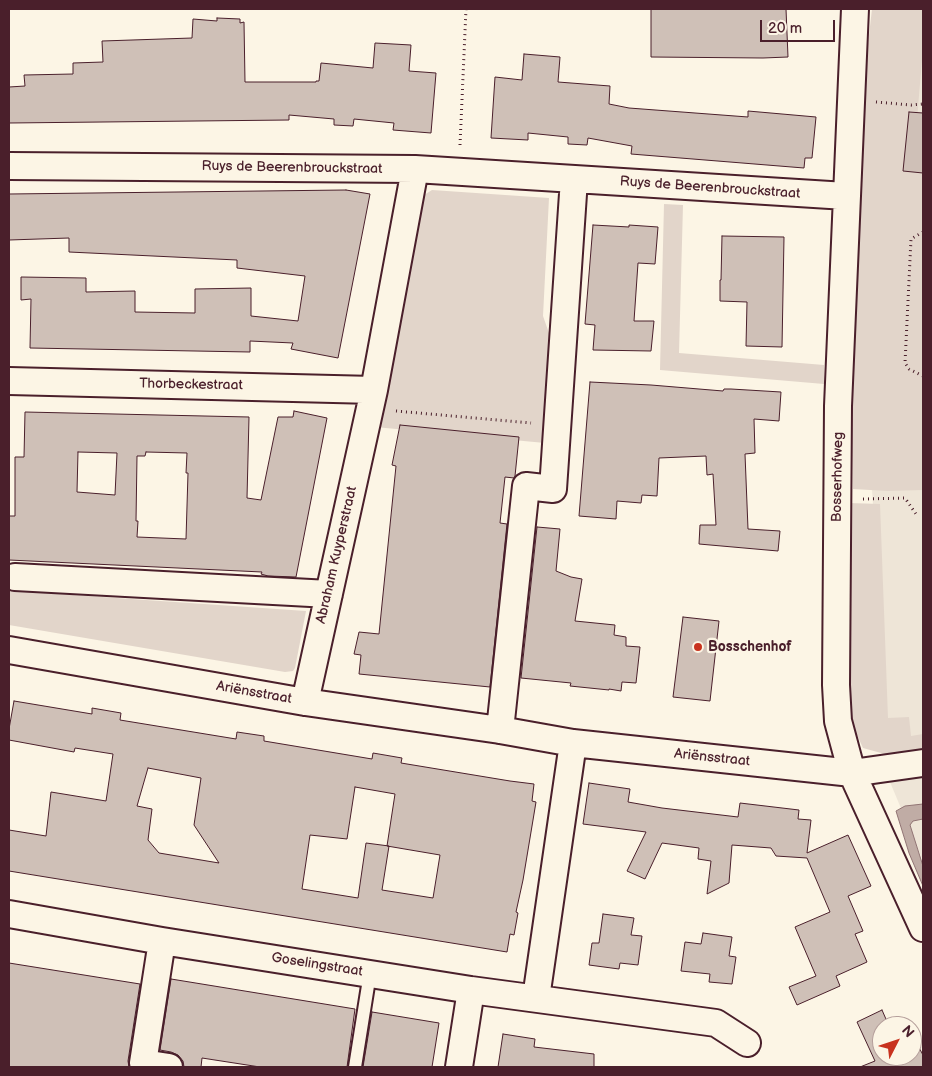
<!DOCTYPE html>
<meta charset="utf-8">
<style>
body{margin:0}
#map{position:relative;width:932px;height:1076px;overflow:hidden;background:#fcf5e5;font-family:"Balsamiq Sans",sans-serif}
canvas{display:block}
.frame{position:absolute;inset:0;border:10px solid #4a1f2b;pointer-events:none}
.north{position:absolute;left:872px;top:1016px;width:50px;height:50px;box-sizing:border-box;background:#fcf5e5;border:1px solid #b59f9b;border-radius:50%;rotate:49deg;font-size:14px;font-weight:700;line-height:20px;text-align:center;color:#4a1f2b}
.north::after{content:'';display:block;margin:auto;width:18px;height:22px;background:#c8321e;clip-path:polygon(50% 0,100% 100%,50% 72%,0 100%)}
.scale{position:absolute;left:760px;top:20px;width:75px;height:22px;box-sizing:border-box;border:2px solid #4a1f2b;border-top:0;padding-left:6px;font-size:15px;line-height:18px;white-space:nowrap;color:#4a1f2b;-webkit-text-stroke:4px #fcf5e5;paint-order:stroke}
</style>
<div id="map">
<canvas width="932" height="1076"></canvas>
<div class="frame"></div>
<div class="north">N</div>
<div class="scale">20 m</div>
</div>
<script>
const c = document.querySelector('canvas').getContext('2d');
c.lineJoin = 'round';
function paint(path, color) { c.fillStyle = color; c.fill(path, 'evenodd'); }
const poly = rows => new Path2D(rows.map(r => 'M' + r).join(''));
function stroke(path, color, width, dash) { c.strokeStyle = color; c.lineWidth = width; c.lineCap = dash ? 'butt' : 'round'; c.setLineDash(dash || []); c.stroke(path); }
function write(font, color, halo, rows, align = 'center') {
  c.font = font + ' "Balsamiq Sans",sans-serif'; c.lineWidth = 4.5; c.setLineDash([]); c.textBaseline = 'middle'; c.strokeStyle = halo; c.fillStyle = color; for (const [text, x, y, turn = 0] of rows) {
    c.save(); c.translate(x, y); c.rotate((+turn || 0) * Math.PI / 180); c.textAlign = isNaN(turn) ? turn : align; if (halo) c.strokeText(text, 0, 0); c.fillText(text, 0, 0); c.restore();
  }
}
const built = poly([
 [923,9,923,861,890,782,871,473]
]);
const green = poly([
 [872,9,923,9,923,48,915,143,923,144,923,490,887,491,853,489,851,380,864,79],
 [432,190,549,198,543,316,551,339,545,443,375,427,421,197],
 [664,204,683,205,679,353,824,365,824,384,660,370],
 [849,503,880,504,888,718,909,717,911,736,923,734,923,751,892,756,863,748,847,713],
 [9,582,15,582,15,591,306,611,295,668,293,671,285,672,9,625]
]);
const water = poly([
 [923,804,923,819,913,821,910,825,923,866,923,886,909,853,896,811,905,806,923,804]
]);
const building = poly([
 [651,9,786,9,788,57,763,58,651,57,651,9],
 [217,18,240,19,240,23,244,22,245,82,316,82,316,81,319,81,321,63,373,68,375,43,411,45,409,71,436,73,431,133,393,130,394,123,354,119,353,126,334,125,334,119,289,115,289,120,9,123,9,87,25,86,24,75,73,74,73,63,103,62,102,41,192,38,193,19,217,21,217,18],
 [524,54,560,57,558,82,610,86,609,104,629,108,748,117,748,111,816,117,812,158,805,158,804,168,631,154,632,146,588,138,587,145,568,144,568,137,528,133,528,140,491,138,495,77,522,80,524,54],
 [909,112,923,113,923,173,903,171,909,112],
 [346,190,370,194,338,358,291,349,293,343,250,341,250,352,30,348,31,299,21,300,21,277,86,278,86,292,135,291,135,312,195,313,195,289,251,288,251,316,298,321,305,276,237,268,237,260,69,252,69,238,9,240,9,194,346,190],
 [593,225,629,227,629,225,658,227,655,264,638,263,634,321,654,321,651,351,593,350,595,325,585,324,593,225],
 [722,236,784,237,782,347,746,346,747,302,720,301,720,280,721,280,722,236],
 [590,382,651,385,723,391,724,389,731,389,781,392,779,421,754,419,755,453,745,454,748,529,780,531,778,551,699,544,700,525,716,525,713,474,707,475,706,456,659,458,657,496,642,495,641,503,617,501,616,519,579,516,590,382],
 [294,411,327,418,296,577,268,576,261,574,262,572,9,560,9,516,15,516,15,457,24,457,25,412,249,417,247,498,261,500,278,417,293,417,294,411],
 [78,452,117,453,115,495,77,492,78,452],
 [146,452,187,453,186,473,188,473,186,539,137,537,138,521,136,521,137,456,145,456,146,452],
 [400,425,519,437,515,476,514,478,505,477,500,523,507,524,490,687,359,674,361,655,354,654,359,632,379,634,396,466,392,465,400,425],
 [537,527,560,529,556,571,571,577,582,579,575,621,615,625,614,635,626,637,626,646,640,647,636,683,622,682,621,691,609,689,609,690,570,686,571,683,521,678,537,527],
 [683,617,719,621,710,701,673,697,683,617],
 [14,701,92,714,92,708,121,713,120,720,236,739,237,732,264,736,264,741,372,759,373,753,402,758,401,763,510,781,534,784,532,801,536,802,523,880,516,912,518,913,514,935,510,934,507,952,9,871,9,830,46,836,51,792,106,801,113,754,75,748,74,752,9,740,9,729,14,701],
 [148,768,201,778,194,825,219,863,159,853,148,840,152,809,137,806,148,768],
 [355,787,395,794,387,846,440,855,433,898,382,890,389,846,366,843,358,898,302,889,310,835,347,839,355,787],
 [589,783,630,789,628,802,662,808,738,817,740,803,799,810,798,819,811,820,807,853,848,835,871,886,848,896,863,931,855,934,867,962,836,976,840,986,797,1005,789,987,816,976,795,927,830,912,807,858,776,856,771,848,732,845,729,883,707,894,711,861,698,859,699,848,662,843,645,879,627,871,646,832,583,824,589,783],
 [603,914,634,918,631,935,642,936,638,965,620,963,619,969,589,965,592,943,599,943,603,914],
 [703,933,732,937,729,956,736,957,732,984,709,982,710,974,681,971,685,942,701,944,703,933],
 [9,963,140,984,128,1061,129,1067,9,1067,9,963],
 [171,979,355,1009,347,1067,260,1067,202,1058,201,1067,184,1067,183,1061,178,1055,171,1052,160,1050,171,979],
 [882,1010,889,1026,882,1026,882,1056,912,1056,912,1044,916,1042,923,1055,923,1067,860,1067,875,1061,857,1022,882,1010],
 [372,1012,439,1023,432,1067,363,1067,372,1012],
 [503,1034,535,1039,534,1047,594,1054,594,1067,498,1067,503,1034]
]);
const path = poly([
 [876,102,911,105,923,104],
 [460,145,466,9],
 [923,232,911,239,905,363,909,369,923,376],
 [396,411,531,423],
 [863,499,905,498,916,514]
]);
const lane = poly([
 [355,1067,370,973]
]);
const street = poly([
 [855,9,838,406,836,685,838,721,852,773,923,928],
 [9,166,415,169,846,196],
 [9,381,374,390],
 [15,577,329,594],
 [9,650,305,702,500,730,573,743,852,773,923,763],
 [305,702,374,390,415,169],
 [500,730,526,486,553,489,574,179],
 [9,914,162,941,471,990,716,1023,747,1043],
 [162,941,143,1063,169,1067],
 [536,998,573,743],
 [459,1067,471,990]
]);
const markers = [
 [698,647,5,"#c8321e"]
];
const streetNames = [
 ["Ruys de Beerenbrouckstraat",292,168,1],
 ["Ruys de Beerenbrouckstraat",710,188,4],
 ["Thorbeckestraat",191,385,1],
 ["Bosserhofweg",838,477,-89],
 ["Abraham Kuyperstraat",337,555,-77],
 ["Ariënsstraat",254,693,10],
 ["Ariënsstraat",712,758,6],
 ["Goselingstraat",317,965,9]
];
const poiNames = [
 ["Bosschenhof",708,647]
];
paint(built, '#eee5d7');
paint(green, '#e2d5ca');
paint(water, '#c0aca5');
stroke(water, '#917474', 1);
paint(building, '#cfc0b7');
stroke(building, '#4a1f2b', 1);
stroke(lane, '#4a1f2b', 16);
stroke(street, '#4a1f2b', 30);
stroke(path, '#4a1f2b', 3, [1, 4]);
stroke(lane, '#fcf5e5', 12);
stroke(street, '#fcf5e5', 26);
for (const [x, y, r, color] of markers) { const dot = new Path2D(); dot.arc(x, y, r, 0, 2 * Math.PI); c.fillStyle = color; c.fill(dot); stroke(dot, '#fcf5e5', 2); }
write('14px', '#4a1f2b', '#fcf5e5', streetNames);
write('bold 14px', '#4a1f2b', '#fcf5e5', poiNames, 'left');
</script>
